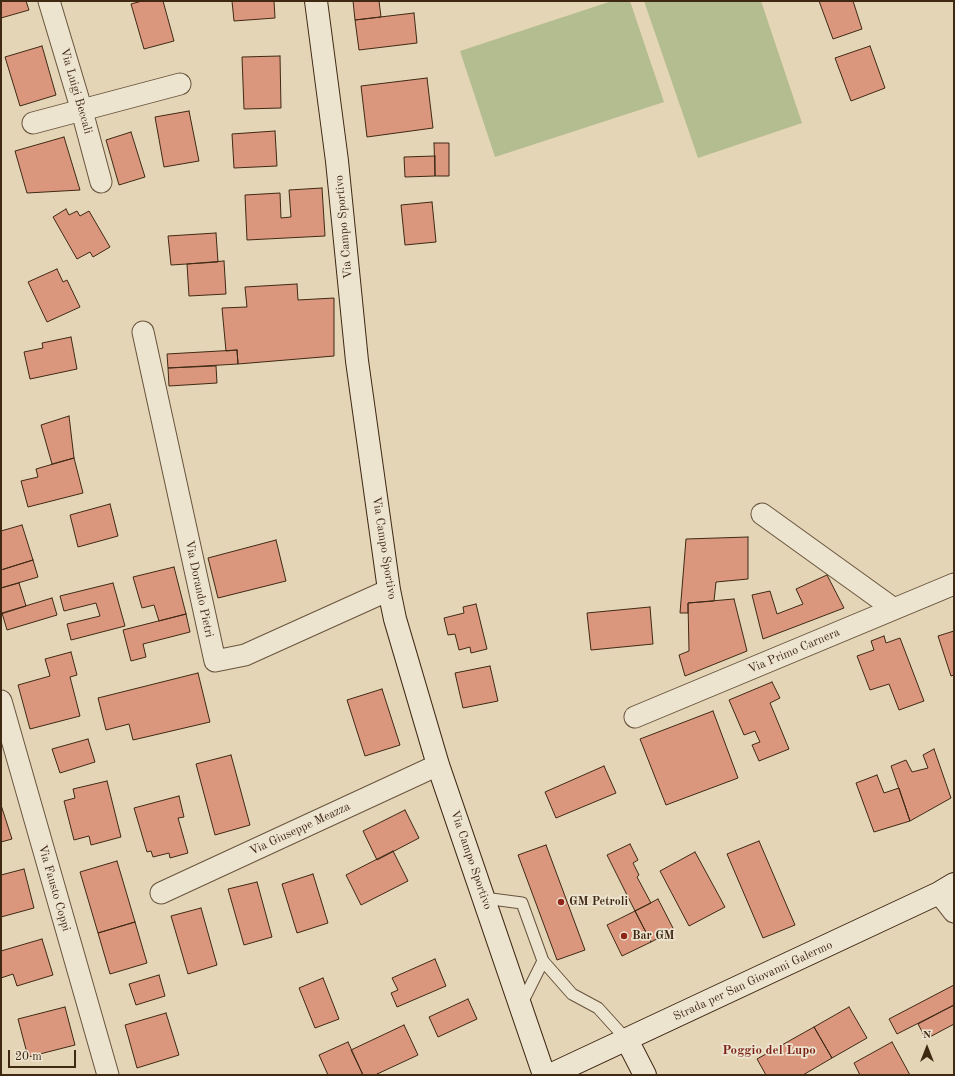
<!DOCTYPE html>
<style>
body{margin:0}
#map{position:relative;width:955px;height:1076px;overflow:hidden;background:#e4d5b7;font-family:"Old Standard TT",serif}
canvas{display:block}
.frame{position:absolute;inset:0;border:2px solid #3f2913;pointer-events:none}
.north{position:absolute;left:907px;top:1028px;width:40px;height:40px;-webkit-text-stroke:3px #ede4d0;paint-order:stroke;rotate:0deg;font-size:11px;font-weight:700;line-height:16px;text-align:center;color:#3f2913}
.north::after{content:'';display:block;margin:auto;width:14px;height:18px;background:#3f2913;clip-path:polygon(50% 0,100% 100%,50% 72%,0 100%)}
.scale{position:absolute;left:8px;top:1050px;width:68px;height:18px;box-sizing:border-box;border:2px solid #3f2913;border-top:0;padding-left:5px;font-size:12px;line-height:14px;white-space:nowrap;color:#3f2913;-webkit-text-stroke:3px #ede4d0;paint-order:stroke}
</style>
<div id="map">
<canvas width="955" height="1076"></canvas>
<div class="frame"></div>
<div class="north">N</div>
<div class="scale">20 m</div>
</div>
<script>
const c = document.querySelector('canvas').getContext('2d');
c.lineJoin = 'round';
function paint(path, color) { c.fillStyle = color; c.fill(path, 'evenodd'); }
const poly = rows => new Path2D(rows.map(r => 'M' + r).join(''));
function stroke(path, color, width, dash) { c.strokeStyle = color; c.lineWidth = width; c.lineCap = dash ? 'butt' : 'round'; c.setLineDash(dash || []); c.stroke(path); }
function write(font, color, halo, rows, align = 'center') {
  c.font = font + ' "Old Standard TT",serif'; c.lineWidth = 3.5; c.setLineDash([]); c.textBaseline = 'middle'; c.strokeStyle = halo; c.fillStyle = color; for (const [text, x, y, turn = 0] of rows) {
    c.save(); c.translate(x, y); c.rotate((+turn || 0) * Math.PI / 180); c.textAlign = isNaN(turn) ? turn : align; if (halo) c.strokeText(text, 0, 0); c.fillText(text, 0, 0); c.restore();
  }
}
const green = poly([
 [612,1,630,1,664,102,495,157,460,51],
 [644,1,761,1,802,123,698,158]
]);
const building = poly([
 [1,1,26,1,29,10,1,18,1,1],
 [142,1,163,1,174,41,144,49,131,4,142,1],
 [232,1,274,1,275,18,234,21,232,1],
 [353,1,379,1,381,17,355,20,353,1],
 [819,1,853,1,862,29,833,39,819,1],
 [414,13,417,43,359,50,355,20,414,13],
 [42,46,56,95,20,106,5,57,42,46],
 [870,46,885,88,851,101,835,58,870,46],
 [280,56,281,108,244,109,242,57,280,56],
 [427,78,433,128,367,137,361,86,427,78],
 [189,111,199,161,164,167,155,117,189,111],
 [275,131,277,166,234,168,232,134,275,131],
 [131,132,145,177,119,185,106,140,131,132],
 [64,137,80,190,27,193,15,151,64,137],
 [434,143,449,143,449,176,435,176,434,143],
 [435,156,435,176,405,177,404,157,435,156],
 [322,188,325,236,247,240,245,195,280,193,281,218,291,217,289,190,322,188],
 [432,202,436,242,405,245,401,205,432,202],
 [66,209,69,215,77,211,80,216,89,211,110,247,93,257,90,252,77,259,53,217,66,209],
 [216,233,218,262,171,265,168,236,216,233],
 [224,261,226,294,189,296,187,264,224,261],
 [57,269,63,282,67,280,80,307,47,322,28,282,57,269],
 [297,284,298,300,334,298,334,356,238,364,237,350,226,351,222,308,247,307,245,287,297,284],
 [71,337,77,369,30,379,24,352,43,348,42,343,71,337],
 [237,350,238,364,168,368,167,354,237,350],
 [216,366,217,383,169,386,168,368,216,366],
 [69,416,74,458,52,464,41,425,69,416],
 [74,458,83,493,28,507,21,481,38,477,36,469,74,458],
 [110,504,118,536,78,547,70,515,110,504],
 [22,525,33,560,1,570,1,531,22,525],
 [748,537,748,579,716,582,714,601,688,603,688,613,680,613,686,539,748,537],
 [276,540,286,581,218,598,208,558,276,540],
 [33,560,38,577,1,588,1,570,33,560],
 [174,567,186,614,159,621,154,605,142,608,133,577,174,567],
 [827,575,844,608,763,639,752,595,770,591,777,614,803,604,796,589,827,575],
 [19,583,26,606,1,614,1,588,19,583],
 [113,583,125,626,71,640,67,624,100,616,96,603,64,611,60,596,113,583],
 [52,598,57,615,7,630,2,613,52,598],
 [734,599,747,651,685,676,679,655,689,651,688,603,734,599],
 [476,604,487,649,471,653,470,647,459,650,455,634,448,635,444,618,464,613,463,607,476,604],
 [650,607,653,644,591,650,587,613,650,607],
 [186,614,190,632,143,644,146,657,131,661,123,630,186,614],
 [954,631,954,675,951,676,938,636,954,631],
 [884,636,886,643,900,638,924,701,899,710,889,684,870,690,857,656,874,650,871,641,884,636],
 [71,652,77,675,70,677,80,716,30,729,18,685,50,676,45,659,71,652],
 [490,666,498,701,463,708,455,673,490,666],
 [198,673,210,722,133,740,129,724,106,730,98,698,198,673],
 [772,682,780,698,770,703,789,749,759,761,752,745,760,742,755,731,744,735,729,700,772,682],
 [382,689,400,745,365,756,347,700,382,689],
 [713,711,738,778,666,805,640,739,713,711],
 [88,739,95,762,60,773,52,749,88,739],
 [934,749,951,798,910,821,891,766,906,760,912,772,928,768,923,755,934,749],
 [231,755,250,825,215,835,196,764,231,755],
 [604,766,616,793,556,818,545,792,604,766],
 [877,775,884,793,899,788,910,821,874,832,856,783,877,775],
 [107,781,121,837,91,845,89,836,74,840,64,801,75,798,73,789,107,781],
 [179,796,184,817,178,818,188,853,170,858,169,853,153,857,151,851,147,852,134,808,179,796],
 [1,805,12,839,1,842,1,805],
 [405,810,419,838,377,860,363,831,405,810],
 [759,841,795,925,763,938,727,854,759,841],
 [630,844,638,860,633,863,639,875,637,877,651,903,635,911,607,855,630,844],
 [546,845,585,950,557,960,518,855,546,845],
 [393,851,408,881,361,905,346,875,393,851],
 [695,852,725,907,689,926,660,871,695,852],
 [117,861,135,922,98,933,80,872,117,861],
 [24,869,34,908,1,917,1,875,24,869],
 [313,874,328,923,297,933,282,884,313,874],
 [257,882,272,937,244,945,228,889,257,882],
 [658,899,674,930,651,942,635,911,658,899],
 [201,908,217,965,188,974,171,916,201,908],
 [635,911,651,942,622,956,607,925,635,911],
 [135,922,147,963,110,974,98,933,135,922],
 [42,939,53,975,17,986,13,974,1,978,1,951,42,939],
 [435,959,446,986,397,1007,391,993,398,990,392,978,435,959],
 [159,975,165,996,136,1005,129,984,159,975],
 [323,978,339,1019,315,1028,299,988,323,978],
 [954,985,954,1005,897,1034,889,1019,954,985],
 [468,999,477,1019,438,1037,429,1017,468,999],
 [954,1005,954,1024,926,1039,918,1024,954,1005],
 [65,1007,75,1045,28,1057,18,1019,65,1007],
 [849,1007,867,1038,832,1058,814,1027,849,1007],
 [166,1013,179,1055,137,1068,125,1025,166,1013],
 [404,1025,418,1055,375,1075,363,1075,351,1050,404,1025],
 [814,1027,832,1058,803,1075,766,1075,757,1059,814,1027],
 [348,1042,363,1075,328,1075,319,1055,348,1042],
 [892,1042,910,1075,860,1075,854,1063,892,1042]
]);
const lane = poly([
 [484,898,522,903,543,961,521,1005],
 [543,961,572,994,598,1008,627,1040]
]);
const street = poly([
 [49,1,82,111,101,182],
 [33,123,180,84],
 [143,332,215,661,245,655,389,590],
 [762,514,894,609],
 [1,701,108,1075],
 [635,717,954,584],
 [161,893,438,765],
 [939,893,954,912]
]);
const secondary = poly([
 [316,1,337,161,357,361,389,590,395,619,438,765,544,1075],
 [627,1040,645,1075],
 [550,1075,939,893,954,884]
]);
const markers = [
 [561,902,4,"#8f2418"],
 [624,936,4,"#8f2418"]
];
const streetNames = [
 ["Via Luigi Beccali",76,91,74],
 ["Via Campo Sportivo",344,227,-95],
 ["Via Campo Sportivo",384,548,81],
 ["Via Dorando Pietri",199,589,78],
 ["Via Primo Carnera",794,651,-23],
 ["Via Giuseppe Meazza",300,829,-25],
 ["Via Campo Sportivo",471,860,71],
 ["Via Fausto Coppi",54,888,74],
 ["Strada per San Giovanni Galermo",753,981,-25]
];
const poiNames = [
 ["GM Petroli",569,902],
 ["Bar GM",632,936]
];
const neighbourhoodNames = [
 ["Poggio del Lupo",769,1051]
];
paint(green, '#b4bd8f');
paint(building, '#da977e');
stroke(building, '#3f2913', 1);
stroke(lane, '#68543c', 13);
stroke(street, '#68543c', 23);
stroke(secondary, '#3f2913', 24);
stroke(lane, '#ede4d0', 11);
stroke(street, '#ede4d0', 21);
stroke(secondary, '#ede4d0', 22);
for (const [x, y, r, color] of markers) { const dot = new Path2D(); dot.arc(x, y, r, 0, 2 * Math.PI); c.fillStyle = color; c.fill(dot); stroke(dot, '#ede4d0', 1.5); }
write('12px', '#3f2913', '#ede4d0', streetNames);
write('bold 12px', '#3f2913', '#ede4d0', poiNames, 'left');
write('bold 13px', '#7a1f14', '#ede4d0', neighbourhoodNames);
</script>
